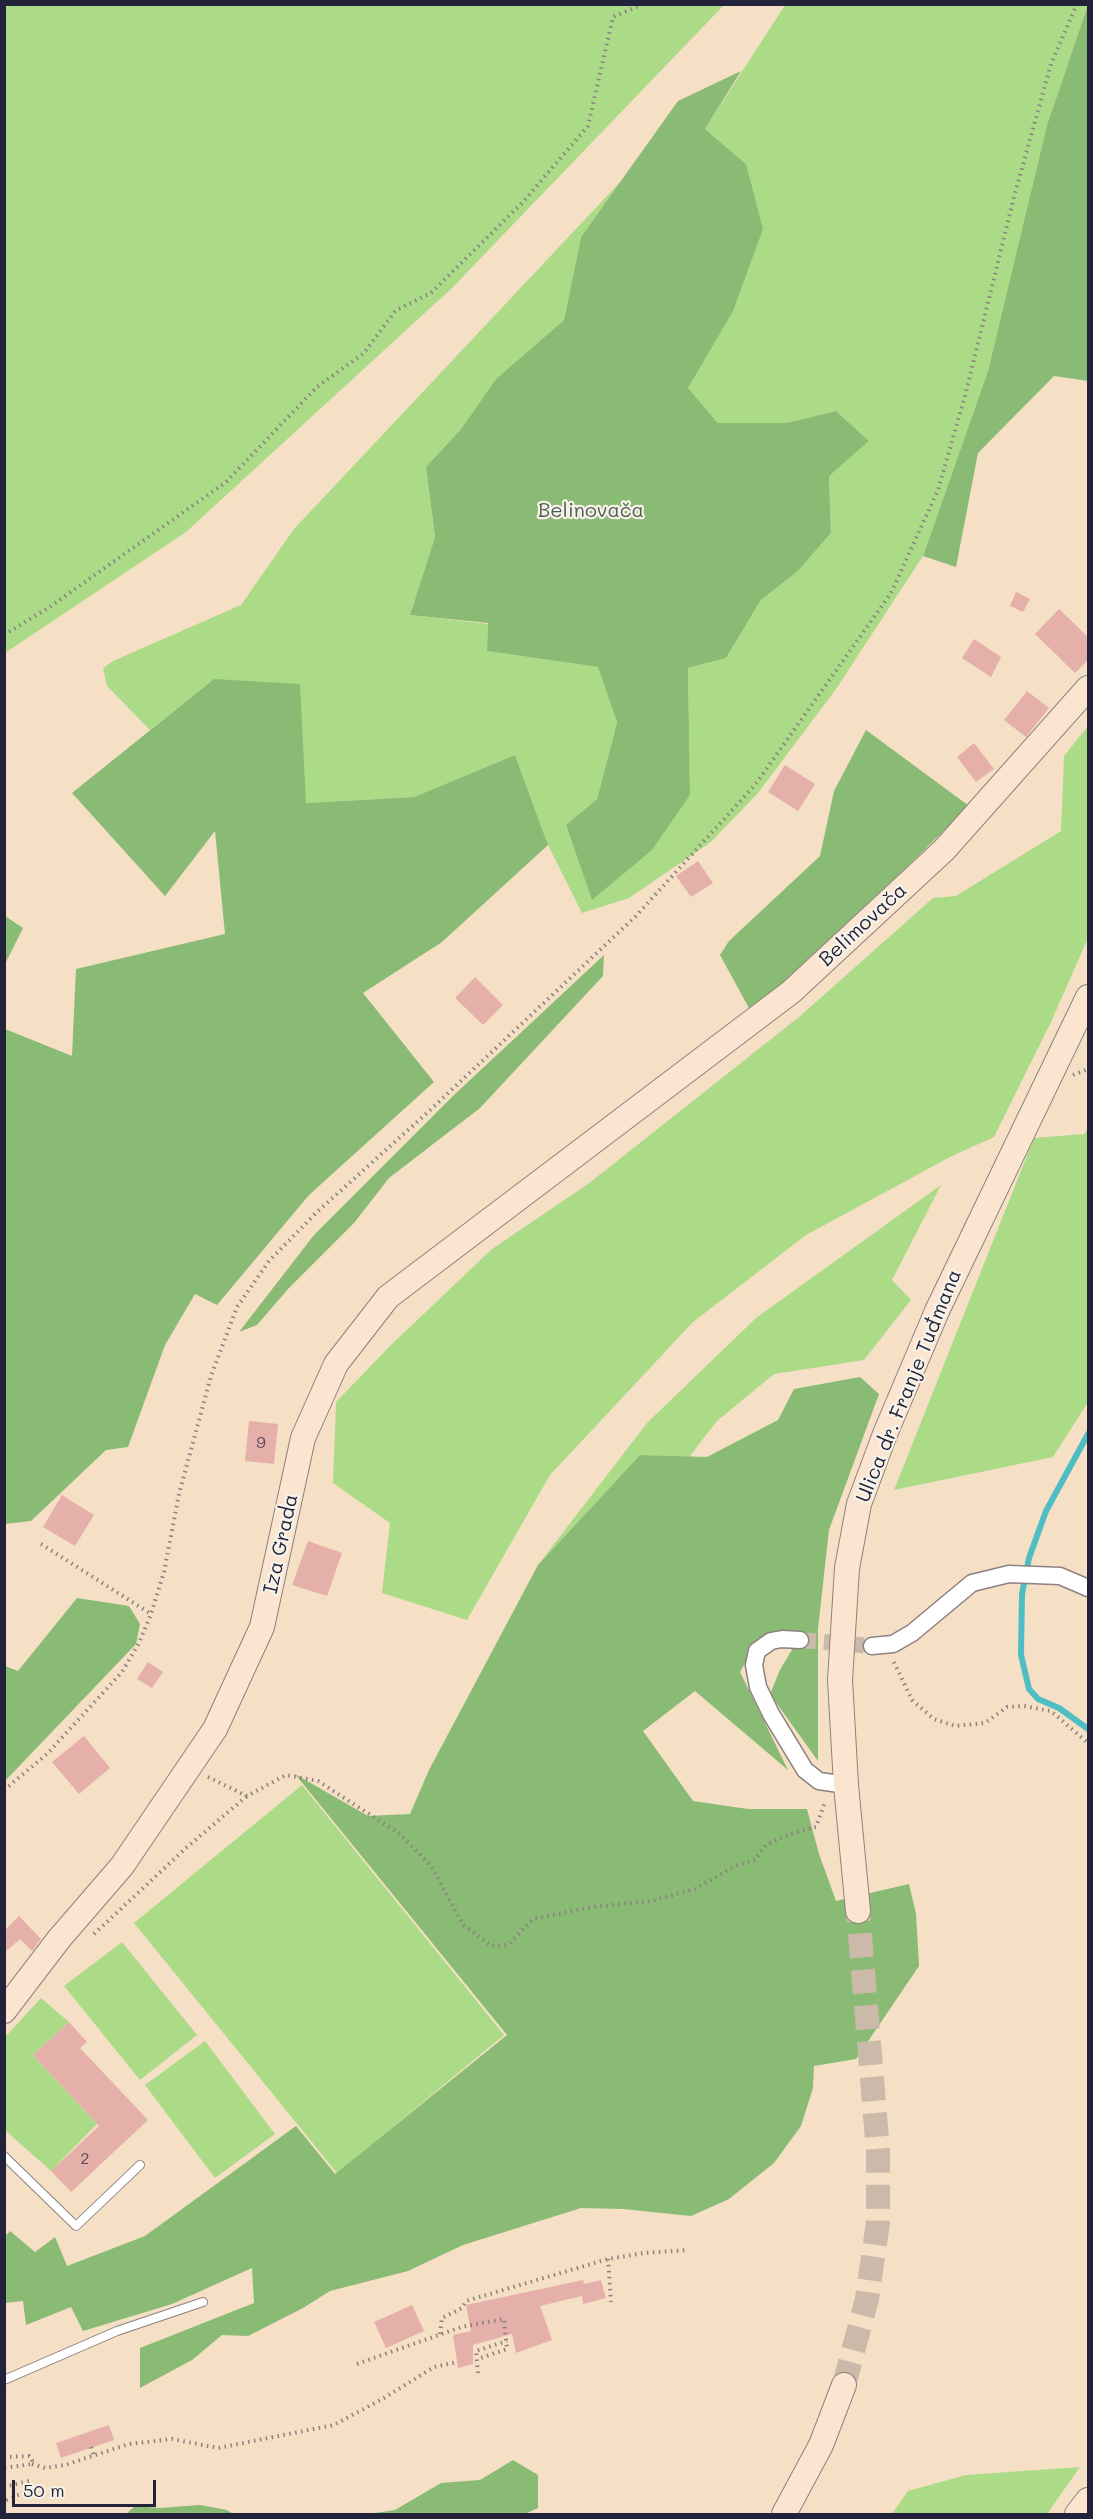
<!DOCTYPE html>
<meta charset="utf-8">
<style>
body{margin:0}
#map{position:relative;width:1093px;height:2519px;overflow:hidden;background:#f5dfc5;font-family:Mali,sans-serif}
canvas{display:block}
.frame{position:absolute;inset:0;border:6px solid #22223b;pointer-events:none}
.scale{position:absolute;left:12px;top:2480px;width:144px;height:27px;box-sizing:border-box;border:3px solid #22223b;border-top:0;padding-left:8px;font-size:18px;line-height:21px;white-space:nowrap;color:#22223b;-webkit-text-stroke:4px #f7f3e8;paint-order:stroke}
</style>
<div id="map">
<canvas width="1093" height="2519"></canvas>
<div class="frame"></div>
<div class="scale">50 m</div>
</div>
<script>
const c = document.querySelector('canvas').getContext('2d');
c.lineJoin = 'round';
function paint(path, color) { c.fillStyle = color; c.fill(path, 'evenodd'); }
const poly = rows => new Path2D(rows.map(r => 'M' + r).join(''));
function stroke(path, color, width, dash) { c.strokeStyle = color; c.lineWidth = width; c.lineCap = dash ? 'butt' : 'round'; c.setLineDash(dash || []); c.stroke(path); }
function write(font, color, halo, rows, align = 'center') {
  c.font = font + ' Mali,sans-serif'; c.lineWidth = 4.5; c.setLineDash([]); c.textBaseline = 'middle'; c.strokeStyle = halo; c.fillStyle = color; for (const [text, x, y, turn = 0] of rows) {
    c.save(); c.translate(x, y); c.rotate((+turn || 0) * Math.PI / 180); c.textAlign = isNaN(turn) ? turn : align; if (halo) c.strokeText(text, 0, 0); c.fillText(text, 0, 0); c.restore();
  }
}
const green = poly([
 [5,4,724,4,724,5,452,288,186,532,5,653],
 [785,5,1088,5,1047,125,988,371,923,556,836,689,758,793,711,842,629,898,582,913,548,845,515,755,414,797,306,803,214,679,150,730,107,686,103,668,113,661,241,605,294,529,621,181,581,237,564,320,496,379,461,429,426,467,435,537,410,615,488,624,487,651,598,667,617,721,597,799,566,825,592,899,690,795,688,668,726,658,761,600,798,571,831,533,829,475,869,441,836,411,786,423,718,423,688,388,703,361,746,164,705,129],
 [1088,726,1088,938,1051,1022,994,1137,950,1157,806,1235,693,1322,550,1475,467,1620,382,1593,390,1523,333,1483,336,1402,391,1345,492,1249,588,1184,799,1017,933,898,956,896,1061,831,1064,756],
 [1088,1128,1088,1402,1053,1457,894,1490,1034,1138,1084,1134],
 [941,1185,892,1280,911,1300,864,1360,774,1374,717,1421,689,1457,640,1455,538,1565,647,1423,756,1318],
 [302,1785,504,2035,337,2173,134,1923],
 [122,1942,197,2035,140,2080,64,1986],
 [41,1998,69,2022,33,2055,97,2124,51,2171,5,2130,5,2037],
 [205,2041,275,2134,215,2178,145,2085],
 [1080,2467,1047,2514,892,2514,908,2491,966,2475]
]);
const forest = poly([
 [1088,5,1088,381,1054,376,978,453,956,567,923,556,988,371,1047,125],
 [741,71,705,129,746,164,763,229,733,311,688,388,718,423,786,423,836,411,869,441,829,476,831,533,798,571,761,600,726,658,688,668,690,795,652,850,592,900,566,825,597,799,617,722,598,667,487,651,488,623,410,615,435,537,426,467,461,429,496,379,564,320,581,237,678,101],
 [214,679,300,684,306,803,414,797,515,755,548,845,442,942,363,993,434,1082,309,1195,217,1305,195,1294,165,1345,128,1447,106,1450,31,1521,5,1524,5,1029,72,1056,76,969,225,934,215,831,165,896,72,793],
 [866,730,969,806,912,862,779,986,749,1008,720,955,729,941,820,856,834,791],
 [5,916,23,928,5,964],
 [604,955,603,976,480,1108,389,1178,354,1223,288,1289,257,1325,239,1332,314,1235,454,1095],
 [860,1377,879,1394,829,1530,818,1629,818,1761,770,1694,780,1670,800,1636,753,1649,740,1672,788,1770,695,1691,643,1731,693,1801,748,1809,807,1809,819,1854,836,1901,909,1884,916,1914,919,1966,856,2059,814,2066,813,2088,801,2126,774,2163,729,2199,691,2216,623,2209,581,2208,463,2245,408,2271,330,2291,303,2308,248,2336,222,2335,192,2360,140,2388,140,2348,254,2303,252,2268,172,2304,83,2331,71,2307,26,2325,23,2301,5,2303,4,2237,10,2231,35,2252,55,2237,67,2266,145,2236,296,2126,335,2174,507,2035,295,1774,368,1816,410,1814,429,1770,538,1565,640,1455,707,1457,778,1420,794,1389],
 [77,1598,129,1606,140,1624,136,1644,5,1781,5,1666,18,1671],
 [513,2460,538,2475,538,2508,525,2514,368,2514,395,2510,441,2483,480,2480],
 [200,2505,227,2510,233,2514,126,2514,135,2506,160,2508]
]);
const stream = poly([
 [1088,1434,1046,1511,1029,1558,1022,1594,1021,1655,1029,1689,1038,1699,1059,1708,1088,1729]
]);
const building = poly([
 [1016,592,1030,599,1023,612,1010,606],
 [1059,609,1089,638,1089,659,1075,673,1035,634],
 [974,639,1001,657,991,677,962,658],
 [1027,691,1049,708,1026,737,1004,720],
 [974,743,994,769,976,782,957,757],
 [785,765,815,784,798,811,768,792],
 [698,861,713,883,691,897,676,876],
 [475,977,503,1005,483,1025,455,998],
 [249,1421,278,1424,274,1464,245,1461],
 [62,1495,94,1515,75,1546,43,1527],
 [308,1541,342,1553,327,1596,292,1585],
 [148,1662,163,1672,152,1688,137,1679],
 [84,1736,110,1768,79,1794,52,1762],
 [19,1916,41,1939,32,1951,20,1939,4,1953,4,1931],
 [69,2022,87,2042,80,2048,148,2120,71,2192,51,2171,99,2126,33,2055],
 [583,2280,584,2284,601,2280,606,2298,583,2304,582,2296,540,2306,552,2340,516,2353,512,2334,473,2345,473,2364,458,2368,453,2335,471,2331,466,2305],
 [412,2305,424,2331,386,2348,374,2322],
 [109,2425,114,2440,61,2458,56,2443]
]);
const streetTunnel = poly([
 [800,1640,872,1646]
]);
const secondaryTunnel = poly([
 [844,2385,867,2299,878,2222,878,2151,858,1911]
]);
const path = poly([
 [4,635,51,606,226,482,317,387,364,353,396,310,431,293,523,202,588,126,613,17,643,4],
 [1073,1075,1088,1069],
 [41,1544,151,1614],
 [894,1662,912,1700,934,1719,955,1726,985,1723,1007,1707,1024,1706,1051,1711,1088,1743],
 [208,1777,247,1796,286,1775,318,1781,400,1834,432,1867,463,1925,492,1946,508,1945,533,1919,592,1907,651,1901,695,1889,735,1866,755,1860,766,1845,790,1834,816,1827,825,1802],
 [4,1790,47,1754,122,1672,139,1643,151,1614,164,1572,179,1494,211,1376,237,1307,269,1261,318,1211,427,1113,635,917,755,785,891,593,938,490,965,396,1014,197,1051,64,1077,4],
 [94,1934,186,1848,247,1796],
 [608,2259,611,2302],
 [440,2334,442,2318,462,2308,466,2301,608,2259,644,2253,688,2250],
 [357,2364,461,2327,504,2319,507,2349,478,2359],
 [478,2373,476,2351,507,2341],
 [91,2447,94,2456],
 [4,2457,29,2456,32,2460,32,2464,4,2468],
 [32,2464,45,2468,65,2465,129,2444,172,2439,218,2448,334,2425,384,2398,434,2367,457,2362],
 [4,2487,29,2481,32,2486,28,2491,4,2501]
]);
const lane = poly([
 [4,2156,76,2226,140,2165],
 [4,2380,117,2331,203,2302]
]);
const street = poly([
 [800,1640,782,1639,771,1641,757,1651,754,1665,758,1687,771,1714,805,1770,819,1781,846,1785],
 [872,1646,893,1644,912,1633,972,1583,1009,1574,1060,1576,1088,1588]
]);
const secondary = poly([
 [858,1911,846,1785,840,1680,847,1568,859,1504,885,1434,937,1311,1088,997],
 [4,2011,59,1939,122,1866,215,1729,262,1627,303,1438,336,1364,388,1297,791,992,944,850,1088,688],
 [784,2514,821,2445,844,2385],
 [1077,2514,1088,2500]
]);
const numberNames = [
 ["9",261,1443],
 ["2",85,2159]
];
const parkNames = [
 ["Belinovača",591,511]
];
const streetNames = [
 ["Belimovača",863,925,-43],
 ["Ulica dr. Franje Tuđmana",909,1386,-68],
 ["Iza Grada",281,1544,-78]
];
paint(green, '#acdb88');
paint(forest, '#89bb74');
stroke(stream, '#4fbec4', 6);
paint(building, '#e5b0a9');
stroke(streetTunnel, '#cbb9a9', 16, [16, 8]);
stroke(secondaryTunnel, '#cbb9a9', 24, [24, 12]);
stroke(lane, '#8c8080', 10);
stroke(street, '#8c8080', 19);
stroke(secondary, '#8c8080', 26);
stroke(path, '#8c8080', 4, [1.5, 4.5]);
stroke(lane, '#fff', 8);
stroke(street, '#fff', 16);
stroke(secondary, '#fce5d0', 24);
write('16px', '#534656', null, numberNames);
write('20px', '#4b5a52', '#f7f3e8', parkNames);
write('20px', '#22223b', '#f7f3e8', streetNames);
</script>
